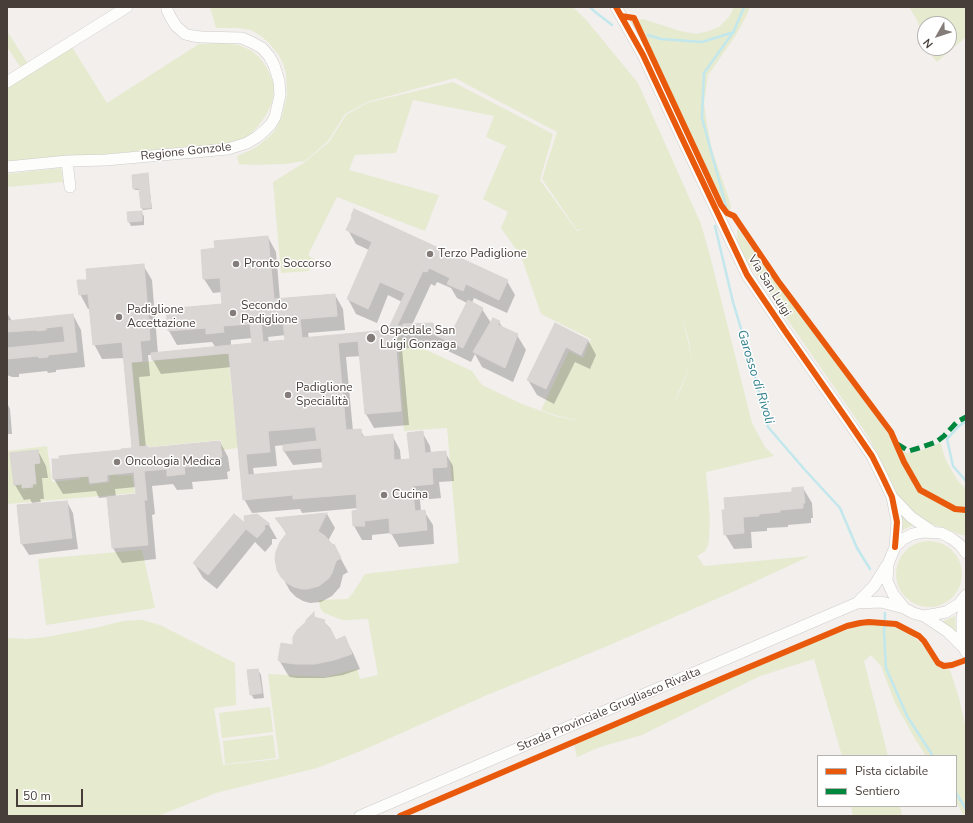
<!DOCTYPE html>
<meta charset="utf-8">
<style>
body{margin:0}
#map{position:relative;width:973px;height:823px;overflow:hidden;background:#f2efed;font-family:"Nunito Sans",sans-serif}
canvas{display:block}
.frame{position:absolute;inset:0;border:8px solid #483e39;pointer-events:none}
.legend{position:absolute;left:817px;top:755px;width:140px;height:52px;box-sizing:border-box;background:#fff;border:1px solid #b6b2b0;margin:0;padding:5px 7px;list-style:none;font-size:12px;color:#483e39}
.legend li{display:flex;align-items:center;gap:8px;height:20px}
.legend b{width:20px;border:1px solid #b6b2b0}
.north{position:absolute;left:917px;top:16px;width:40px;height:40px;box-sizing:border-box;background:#fff;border:1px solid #b6b2b0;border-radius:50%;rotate:231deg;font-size:11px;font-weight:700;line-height:16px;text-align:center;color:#483e39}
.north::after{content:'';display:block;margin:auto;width:14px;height:18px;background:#847c78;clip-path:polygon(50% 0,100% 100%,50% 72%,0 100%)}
.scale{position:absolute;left:16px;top:789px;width:67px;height:18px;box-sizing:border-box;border:2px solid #483e39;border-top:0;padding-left:5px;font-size:12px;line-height:14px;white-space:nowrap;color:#483e39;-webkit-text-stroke:3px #fff;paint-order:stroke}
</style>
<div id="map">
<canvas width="973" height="823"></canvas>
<div class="frame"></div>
<ul class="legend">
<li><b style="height:5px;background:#e8590c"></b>Pista ciclabile</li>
<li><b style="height:5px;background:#00873e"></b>Sentiero</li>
</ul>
<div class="north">N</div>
<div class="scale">50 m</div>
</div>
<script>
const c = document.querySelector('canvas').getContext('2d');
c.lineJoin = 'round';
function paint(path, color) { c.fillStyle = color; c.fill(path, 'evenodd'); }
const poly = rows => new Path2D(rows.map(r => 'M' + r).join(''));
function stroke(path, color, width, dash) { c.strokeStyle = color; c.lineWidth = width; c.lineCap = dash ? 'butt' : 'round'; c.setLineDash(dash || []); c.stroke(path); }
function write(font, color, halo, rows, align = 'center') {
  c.font = font + ' "Nunito Sans",sans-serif'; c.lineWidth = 3; c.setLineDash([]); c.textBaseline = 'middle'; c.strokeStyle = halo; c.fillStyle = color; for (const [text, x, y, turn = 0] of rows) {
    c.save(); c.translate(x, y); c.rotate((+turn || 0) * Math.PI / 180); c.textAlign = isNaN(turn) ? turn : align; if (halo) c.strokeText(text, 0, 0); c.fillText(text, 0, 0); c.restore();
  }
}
const green = poly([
 [210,7,572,7,575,9,587,21,638,83,701,224,710,256,752,423,765,447,774,456,706,472,710,519,709,539,708,546,705,551,697,556,704,566,810,556,737,590,605,647,487,695,361,751,317,768,216,793,158,816,7,816,7,638,26,639,46,637,95,628,123,621,142,620,160,625,235,663,236,705,214,708,223,765,279,759,268,674,325,677,357,669,360,679,378,675,368,619,343,620,332,616,324,613,320,608,319,600,348,599,353,593,365,574,459,563,447,428,404,431,398,337,472,371,482,385,522,404,555,416,585,422,555,415,541,410,569,351,583,358,591,339,541,314,521,256,501,228,508,212,483,199,506,146,486,137,494,116,413,100,396,153,355,155,349,170,439,195,425,231,337,197,308,255,315,260,309,271,281,273,273,182,305,162,329,142,346,115,367,103,453,82,553,134,540,180,577,231,588,227,577,230,542,179,557,132,455,78,367,102,345,114,328,141,305,161,284,164,254,165,239,164,237,156,251,150,258,146,272,134,277,127,282,116,287,95,286,73,283,63,278,54,269,43,261,36,251,30,239,28,216,28],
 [681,312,689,341,692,363,680,391,673,404,692,363,688,341],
 [734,7,750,7,746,17,734,38,708,75,704,103,707,125,712,150,730,202,731,208,728,215,724,218,633,20,643,19,680,31,696,34,709,31,719,27,729,17],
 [909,7,966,7,966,37,937,62,931,55,928,48,949,48,949,24,925,24,925,40,917,20],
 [7,31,28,64,21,68,7,47],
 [224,43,239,45,252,51,260,58,267,68,273,82,274,91,272,103,266,115,258,126,245,140,233,143,7,163,7,88,72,47,107,103,199,44],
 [61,168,63,182,7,187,7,174],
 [737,228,776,282,889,434,895,444,902,452,909,453,920,451,937,444,940,442,945,458,951,469,958,481,966,489,966,535,962,535,956,533,922,520,909,510,899,498,876,451,866,433,742,254,737,239],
 [228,354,238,448,222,450,221,440,149,447,149,445,140,446,132,363],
 [47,446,52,482,80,479,79,473,87,471,89,485,110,482,109,470,116,469,117,476,132,475,135,493,7,504,7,451],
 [902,514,914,525,902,530],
 '896 574a33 33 0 1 1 66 0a33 33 0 1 1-66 0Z',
 [142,550,155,608,46,625,38,559],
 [955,616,956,634,941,622],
 [870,624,895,627,911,635,921,643,930,656,940,668,950,670,959,698,966,729,966,816,964,816,956,802,956,756,926,756,915,739,895,703,881,666,871,655,864,661,888,756,842,756,814,659,760,676,642,735,600,747,577,757,574,744,827,637,849,629,862,625],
 [270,707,273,732,222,738,219,713],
 [273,735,276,758,225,764,223,741],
 [851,806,900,806,902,816,853,816]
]);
const shadow = poly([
 [147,174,148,176,152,209,143,210,142,208,140,190,135,190,134,188],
 [141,212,144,216,144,225,131,226,129,222],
 [348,230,507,281,515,295,507,313,474,298,472,303,482,309,491,323,499,322,503,328,517,335,526,350,513,382,482,367,475,354,471,362,444,349,434,346,427,345,402,349,409,425,374,428,366,414,361,356,346,357,353,431,360,430,365,438,392,435,400,450,401,461,411,460,422,432,430,446,431,453,445,452,453,466,454,481,439,482,441,498,420,500,421,511,424,511,433,525,434,544,399,547,391,533,372,535,372,540,362,540,354,526,358,511,358,508,302,513,300,509,252,513,244,499,232,367,161,374,153,360,152,355,148,355,150,376,139,377,146,448,148,449,220,442,228,457,230,471,227,472,228,479,192,482,193,489,177,490,173,484,152,486,155,514,152,515,156,559,122,563,113,548,108,497,99,498,96,491,63,494,54,479,53,460,134,449,125,358,102,359,94,344,90,309,88,309,80,294,88,280,143,265,152,280,158,354,216,348,212,342,177,345,169,331,224,305,222,292,213,293,204,279,216,249,268,237,276,252,280,300,335,295,343,309,345,330,308,333,309,339,389,331,402,302,388,295,377,323,356,314,348,299,369,250,356,244],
 [437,282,451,288,457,298,467,303,452,335,435,328,433,324,412,325,431,284,435,286],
 [286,335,286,341,269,342,268,337],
 [253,338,253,344,231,346,231,340],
 [284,445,284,451,293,465,324,462,324,469,254,475,253,468,277,466,275,446],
 [136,487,137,495,116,497,115,489],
 [7,313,12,321,73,315,81,330,85,367,56,370,56,372,48,373,47,371,19,374,19,377,12,377,7,375],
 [555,325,588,340,596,355,590,369,575,362,554,404,537,395,528,380],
 [7,403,10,409,12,434,7,434],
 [38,451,46,466,48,478,42,478,44,499,40,499,41,502,32,503,30,499,24,500,15,485,11,454],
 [803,488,812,503,813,518,811,518,811,523,788,525,788,527,767,528,767,531,751,532,752,548,734,549,725,534,723,511,793,493],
 [67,502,73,513,78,549,29,555,22,544,18,506],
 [327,514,335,528,328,541,334,546,348,572,343,575,340,587,332,596,321,602,310,603,303,601,296,597,290,591,278,569,287,535,277,519],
 [257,515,269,525,277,539,272,539,272,544,265,552,255,542,217,589,203,578,194,563,246,526],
 [313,614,316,619,324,621,336,642,345,638,353,653,360,669,343,675,324,678,297,678,290,677,288,675,279,660,294,646,307,623],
 [258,670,261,675,264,698,254,699,251,694]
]);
const stream = poly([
 [590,7,594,11,612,25],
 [648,35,661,39,702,42,734,32],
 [722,214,726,206,702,118,704,73,734,31,744,7],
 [715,226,733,302,752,365,768,427,805,470,840,508,857,548,870,569],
 [966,421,958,427,947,439,953,466,966,481],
 [885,613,884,633,886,668,907,716,933,756],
 [956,793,966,809]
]);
const building = poly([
 [148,173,151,208,141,208,139,188,133,189,132,175,148,173],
 [354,209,508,280,499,300,466,284,463,291,447,284,450,278,429,268,427,272,423,271,397,326,403,326,403,324,433,323,434,327,451,334,468,300,483,308,463,348,435,335,425,332,419,331,395,335,401,411,365,414,358,341,338,343,346,430,361,429,362,437,393,434,394,460,410,459,407,433,423,431,425,453,446,451,447,467,432,468,433,484,412,486,415,511,425,510,427,530,390,534,389,518,364,521,365,526,353,526,352,511,357,510,356,494,293,499,293,495,243,500,229,353,152,360,151,353,252,343,250,324,223,326,224,332,206,334,206,328,168,331,166,309,222,304,220,278,203,279,201,250,215,248,214,241,268,236,274,299,335,294,337,316,300,319,302,338,388,330,405,293,380,282,368,309,347,299,372,242,346,230,352,217,351,216,354,209],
 [283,320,285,340,263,342,261,322,283,320],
 [315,427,317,441,283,445,283,451,321,448,323,468,248,475,246,454,270,452,268,431,315,427],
 [142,211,142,221,128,222,127,212,142,211],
 [144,264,150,340,140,341,142,361,131,362,139,447,148,446,148,448,220,441,222,457,219,457,220,464,184,467,185,474,167,476,167,469,144,471,147,500,144,500,148,545,112,548,107,497,136,494,134,472,107,475,107,481,90,483,89,476,53,479,52,459,59,459,59,456,121,450,121,449,132,448,122,342,93,345,88,294,79,295,77,280,87,280,86,269,144,264],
 [73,314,77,352,48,355,48,357,39,358,38,356,7,359,7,348,65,342,63,326,46,328,46,330,37,331,37,330,7,332,7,321,73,314],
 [493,318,500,321,498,325,518,334,505,368,473,352,493,318],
 [555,323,588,340,581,355,566,347,546,389,527,380,555,323],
 [38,450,40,463,34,464,36,484,32,484,33,487,22,488,22,484,14,485,10,453,38,450],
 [803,487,805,503,803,503,803,508,780,510,780,512,759,514,759,516,743,517,744,533,724,535,722,510,725,510,724,498,792,492,792,488,803,487],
 [67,501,72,538,21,544,17,505,67,501],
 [327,513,318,531,325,536,333,545,334,544,341,558,336,561,332,573,329,578,319,586,307,589,302,589,294,587,287,583,281,577,277,570,275,558,276,552,280,542,287,533,275,518,327,513],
 [234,514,245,523,244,516,257,514,270,524,264,525,265,529,257,538,246,529,208,575,193,563,234,514],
 [314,612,314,617,325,620,324,622,330,628,336,640,345,636,352,654,334,660,315,664,296,664,280,662,280,661,278,660,281,643,293,645,293,637,297,630,306,622,306,620,314,612],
 [258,669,262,693,250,695,247,670,258,669]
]);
const minor = poly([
 [616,7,643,55,680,134,747,275,785,331,846,418,872,456,882,476,892,497,897,522,895,547],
 [7,82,127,7],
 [67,161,70,187],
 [7,167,67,161,106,160,228,149,247,143,257,137,265,130,271,124,275,117,280,95,279,81,274,65,269,56,262,48,253,43,242,38,201,37,193,36,185,34,176,26,171,18,167,10,167,7],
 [893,498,911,517,933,532],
 [966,553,960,545,951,538,941,533,923,532,913,534,903,539,895,547,888,564,887,581,893,594,904,608,913,613,924,616,936,614,946,612,959,604,966,595],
 [966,597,962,618,962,632,964,648,966,652],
 [857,603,874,586,887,565],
 [924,616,948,632,964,648],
 [360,816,857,603,881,602,904,608]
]);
const quiet = poly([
 [897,444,909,451,919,448,936,442,944,436,957,422,966,417]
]);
const cycleway = poly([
 [616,7,643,55,680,134,747,275,785,331,846,418,872,456,882,476,892,497,897,522,895,547],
 [621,16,634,18,721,205,727,213,734,216,778,281,891,432,904,462,920,490,955,509,966,510],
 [400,816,747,668,847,626,860,623,869,622,896,624,919,636,924,641,938,663,944,666,952,665,966,660]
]);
const markers = [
 [430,254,4,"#847c78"],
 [236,264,4,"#847c78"],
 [233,313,4,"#847c78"],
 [119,317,4,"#847c78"],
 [371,338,5,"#847c78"],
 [288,395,4,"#847c78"],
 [117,462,4,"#847c78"],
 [384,495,4,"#847c78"]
];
const streetNames = [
 ["Regione Gonzole",186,152,-6],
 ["Via San Luigi",769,286,58],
 ["Strada Provinciale Grugliasco Rivalta",609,710,-23]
];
const poiNames = [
 ["Terzo Padiglione",438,254],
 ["Pronto Soccorso",244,264],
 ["Secondo",241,306],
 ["Padiglione",241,320],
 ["Padiglione",127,310],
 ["Accettazione",127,324],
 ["Ospedale San",380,331],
 ["Luigi Gonzaga",380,345],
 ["Padiglione",296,388],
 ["Specialità",296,402],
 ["Oncologia Medica",125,462],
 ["Cucina",392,495]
];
const waterNames = [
 ["Garosso di Rivoli",755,377,73]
];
paint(green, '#e6eacf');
paint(shadow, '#0003');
stroke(stream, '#c2e7ec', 2.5);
paint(building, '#dad6d4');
stroke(building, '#dad5d3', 1);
stroke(minor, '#cecbc9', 12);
stroke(minor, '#fdfdfc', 11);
stroke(quiet, '#00873e', 5, [10, 5]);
stroke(cycleway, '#e8590c', 6);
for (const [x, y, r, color] of markers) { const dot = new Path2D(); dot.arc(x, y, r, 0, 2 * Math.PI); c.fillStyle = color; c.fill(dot); stroke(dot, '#fff', 1.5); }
write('12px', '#483e39', '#fff', streetNames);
write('12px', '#483e39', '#fff', poiNames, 'left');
write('italic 13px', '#32818d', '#fff', waterNames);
</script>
